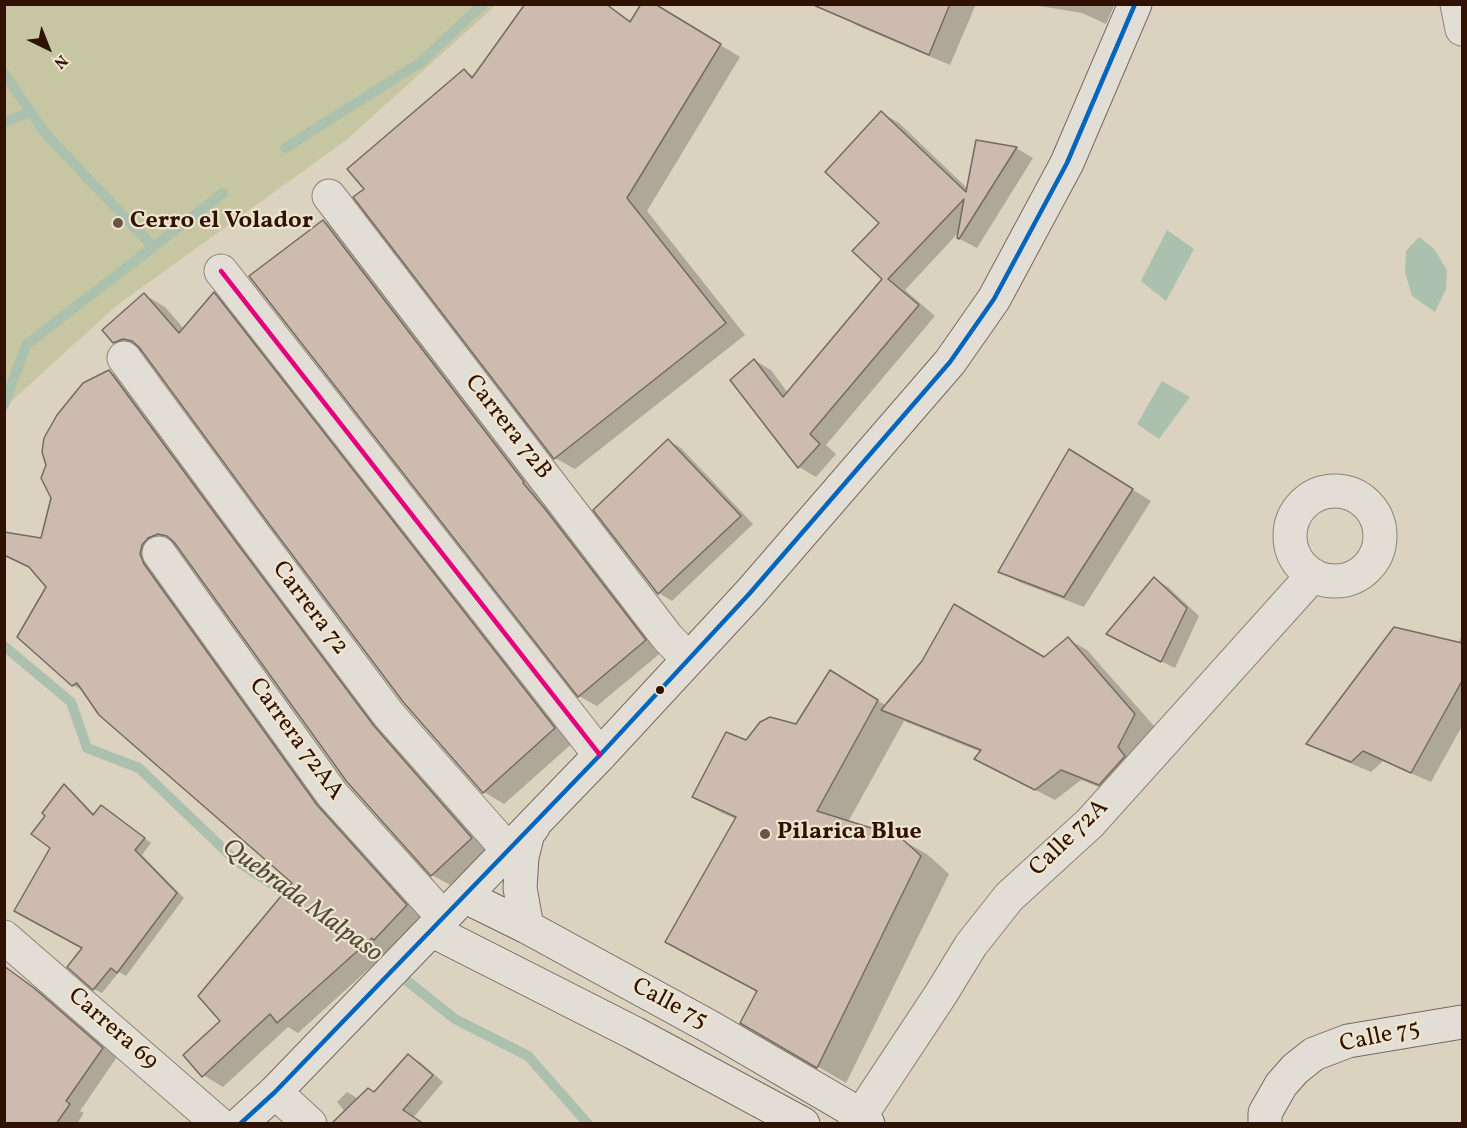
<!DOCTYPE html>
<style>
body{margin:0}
#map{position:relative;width:1467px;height:1128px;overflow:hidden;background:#dbd2c0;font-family:Vollkorn,serif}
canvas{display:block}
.frame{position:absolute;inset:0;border:6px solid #2f1204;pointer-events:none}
.north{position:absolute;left:18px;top:18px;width:60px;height:60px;-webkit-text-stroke:4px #efe4ce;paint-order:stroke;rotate:137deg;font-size:16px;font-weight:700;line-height:24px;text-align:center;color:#2f1204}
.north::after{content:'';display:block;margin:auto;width:21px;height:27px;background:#2f1204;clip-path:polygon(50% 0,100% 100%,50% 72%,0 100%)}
</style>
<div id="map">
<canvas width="1467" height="1128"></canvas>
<div class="frame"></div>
<div class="north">N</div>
</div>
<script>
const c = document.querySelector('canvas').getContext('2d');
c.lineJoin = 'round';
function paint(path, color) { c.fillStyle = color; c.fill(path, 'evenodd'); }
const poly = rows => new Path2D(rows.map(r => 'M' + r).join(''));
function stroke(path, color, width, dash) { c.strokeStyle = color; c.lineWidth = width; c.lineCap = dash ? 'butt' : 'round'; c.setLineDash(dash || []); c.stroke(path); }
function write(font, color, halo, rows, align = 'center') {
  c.font = font + ' Vollkorn,serif'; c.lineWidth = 4.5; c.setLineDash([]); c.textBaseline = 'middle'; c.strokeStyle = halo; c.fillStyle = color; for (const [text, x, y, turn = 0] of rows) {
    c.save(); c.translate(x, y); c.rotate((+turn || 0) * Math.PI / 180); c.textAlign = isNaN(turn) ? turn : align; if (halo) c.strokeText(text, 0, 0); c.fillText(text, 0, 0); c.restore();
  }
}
const green = poly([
 [5,4,496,4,496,5,345,141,116,306,5,407]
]);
const water = poly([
 [1167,230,1194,249,1166,301,1141,281],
 [1419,237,1434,249,1447,270,1446,289,1435,312,1412,296,1405,272,1406,251],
 [1162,381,1190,397,1159,439,1137,424]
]);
const shadow = poly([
 [527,4,607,4,632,22,652,4,740,57,647,211,745,335,575,469,555,458,366,189,464,71,475,77],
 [841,4,976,4,950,65,858,26,837,14],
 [1028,4,1115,4,1106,24,1082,13],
 [882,113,899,123,968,189,1016,148,1033,158,977,248,958,238,959,232,905,290,935,316,826,445,836,454,816,477,799,467,754,360,771,370,788,393,884,279,881,223],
 [324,221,341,232,663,651,597,706,579,696],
 [214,294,235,306,575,741,504,804,484,792,144,351,135,354,114,342,145,295,165,307,184,329],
 [109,371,129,383,491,850,452,886,432,875,178,545,168,549,426,917,298,1033,288,1027,223,1087,203,1075,222,1021,294,882,85,692,73,685,48,587,33,569,4,556,4,533,42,540],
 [669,441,681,448,753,524,672,601,659,593],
 [1088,462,1151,501,1084,607,1019,582,1000,571],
 [1155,579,1168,587,1199,616,1175,668,1120,641],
 [1462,635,1462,726,1431,782,1383,761,1371,772,1328,754,1309,744,1458,644],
 [1068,639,1087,650,1154,726,1119,795,1081,780,1055,800,995,769,981,752,904,721,848,822,899,838,928,855,949,874,846,1083,742,1022,759,991,736,819,722,813,693,797,747,742,797,726,859,689,887,706,1044,658],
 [64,786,71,790,95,815,109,811,151,843,142,855,184,898,126,976,119,972,102,993,94,989,84,948,52,848,48,815],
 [4,968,18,976,49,998,117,1057,80,1111,84,1113,78,1122,80,1124,4,1124],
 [409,1056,420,1062,443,1082,413,1118,355,1124,337,1102,347,1092,359,1099,375,1094]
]);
const stream = poly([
 [4,73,45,133,153,247],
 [4,122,31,112],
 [285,148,421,62,483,4],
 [4,405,26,345,223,193],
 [4,646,71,702,87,748,139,768,235,860,295,899],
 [353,938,455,1019,528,1056,588,1124]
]);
const building = poly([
 [525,4,606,4,630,22,641,4,655,4,721,44,627,198,726,323,554,459,353,197,364,189,347,169,464,69,472,78,525,4],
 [811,4,950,4,929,55,811,4],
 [881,111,966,192,976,140,1017,147,959,239,957,238,964,199,888,279,919,305,810,434,820,444,798,468,730,380,754,359,783,397,882,279,852,251,879,223,825,172,881,111],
 [323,220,524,482,523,483,545,509,646,640,578,697,249,276,323,220],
 [214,292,555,728,483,793,404,703,266,520,139,347,132,341,123,339,113,343,102,330,144,293,179,333,214,292],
 [109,370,236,542,374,726,472,838,431,876,347,782,174,542,167,536,158,534,148,538,142,545,140,554,144,564,317,805,407,905,374,940,372,938,277,1023,270,1014,202,1077,183,1055,220,1021,198,996,292,883,99,715,77,683,72,686,17,637,46,587,29,567,4,555,4,532,41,538,51,498,41,478,46,465,42,452,44,438,57,415,83,383,109,370],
 [668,439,741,516,658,594,593,510,668,439],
 [1069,449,1133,489,1064,597,998,572,1069,449],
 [1154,577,1187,608,1161,662,1106,634,1154,577],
 [954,604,1044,657,1068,637,1135,714,1118,747,1125,756,1099,785,1061,770,1035,790,974,759,981,750,881,710,922,661,954,604],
 [1394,627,1462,643,1462,681,1411,773,1363,751,1351,762,1306,744,1394,627],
 [830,670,878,700,817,811,900,837,921,856,817,1068,740,1023,757,991,665,942,736,817,692,797,726,732,746,740,760,722,770,717,796,724,830,670],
 [64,784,93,815,101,805,145,838,135,850,177,893,117,973,111,968,93,990,67,967,82,948,14,911,50,848,31,834,45,816,42,813,64,784],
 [4,966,34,988,103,1048,66,1101,70,1104,56,1124,4,1124,4,966],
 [408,1054,433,1075,403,1110,424,1124,331,1124,368,1088,374,1092,408,1054]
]);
const street = poly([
 [1457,4,1462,29],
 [329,196,667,637,688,659],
 [221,271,600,755],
 [124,358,251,531,389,715,508,850],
 '1290 536a45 45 0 1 1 90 0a45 45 0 1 1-90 0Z',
 [159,553,332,794,443,917],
 [4,937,219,1124],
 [275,1092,310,1124],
 [855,1124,941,994,971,945,1009,897,1090,823,1313,575]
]);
const secondary = poly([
 [464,896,527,927,710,1027,861,1115,868,1124],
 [527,927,520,888,522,857,528,833,533,827],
 [431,930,634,1033,803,1124],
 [240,1124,275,1092,600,755,750,593,950,362,994,299,1067,163,1135,4],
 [1265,1124,1265,1113,1281,1085,1295,1069,1314,1054,1348,1041,1462,1022]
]);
const bus1 = poly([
 [240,1124,275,1092,600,755,750,593,950,362,994,299,1067,163,1135,4]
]);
const bus2 = poly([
 [221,271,600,755]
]);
const markers = [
 [118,223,6,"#6b5546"],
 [660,690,5,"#2f1204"],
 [765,834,6,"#6b5546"]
];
const poiNames = [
 ["Cerro el Volador",130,223],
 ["Pilarica Blue",777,834]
];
const streetNames = [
 ["Carrera 72B",507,428,52],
 ["Carrera 72",309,609,53],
 ["Carrera 72AA",295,740,54],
 ["Calle 72A",1070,839,-44],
 ["Calle 75",669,1005,28],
 ["Carrera 69",112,1030,41],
 ["Calle 75",1380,1038,-12]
];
const waterNames = [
 ["Quebrada Malpaso",301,902,36]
];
paint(green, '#c7c6a3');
paint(water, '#acc0ae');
paint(shadow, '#0003');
stroke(stream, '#acc0ae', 10);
paint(building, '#cdbbb0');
stroke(building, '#756b60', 1.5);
stroke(street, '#8d8479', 35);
stroke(secondary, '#756b60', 35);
stroke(street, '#e3ded5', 33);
stroke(secondary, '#e3ded5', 33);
stroke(bus1, '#0065bd', 4.5);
stroke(bus2, '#e5007d', 4.5);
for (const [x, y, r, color] of markers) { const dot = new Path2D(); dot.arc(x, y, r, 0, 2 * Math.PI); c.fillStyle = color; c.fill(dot); stroke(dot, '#efe4ce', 2); }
write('bold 24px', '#2f1204', '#efe4ce', poiNames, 'left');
write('24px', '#2f1204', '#efe4ce', streetNames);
write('italic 26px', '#544c3d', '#efe4ce', waterNames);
</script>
